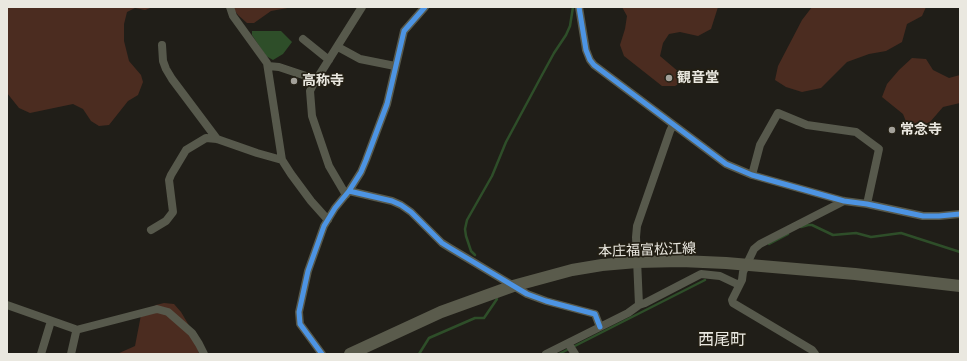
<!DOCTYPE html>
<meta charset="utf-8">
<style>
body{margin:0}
#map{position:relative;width:967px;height:361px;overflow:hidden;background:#201e18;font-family:"Asap Condensed",sans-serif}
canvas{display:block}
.frame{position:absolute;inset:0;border:8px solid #eae8e0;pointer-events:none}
</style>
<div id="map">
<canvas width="967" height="361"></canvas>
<div class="frame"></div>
</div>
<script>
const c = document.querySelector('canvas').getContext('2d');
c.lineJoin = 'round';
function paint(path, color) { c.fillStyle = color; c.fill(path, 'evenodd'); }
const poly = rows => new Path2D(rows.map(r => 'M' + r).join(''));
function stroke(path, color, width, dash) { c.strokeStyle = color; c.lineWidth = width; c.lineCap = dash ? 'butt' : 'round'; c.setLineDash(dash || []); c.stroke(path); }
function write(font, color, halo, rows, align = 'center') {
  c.font = font + ' "Asap Condensed","Noto Sans JP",sans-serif'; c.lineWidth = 3.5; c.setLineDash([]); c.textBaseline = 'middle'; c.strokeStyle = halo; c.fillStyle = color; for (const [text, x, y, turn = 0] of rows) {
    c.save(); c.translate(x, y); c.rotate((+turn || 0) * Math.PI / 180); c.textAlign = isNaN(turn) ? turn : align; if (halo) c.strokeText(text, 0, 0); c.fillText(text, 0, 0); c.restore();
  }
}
const green = poly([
 [7,7,153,7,145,10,135,8,127,12,124,24,124,41,129,61,141,75,143,82,138,95,128,101,109,125,99,126,91,121,83,109,73,104,30,113,19,108,7,93],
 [232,7,293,7,271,11,254,23,247,23,238,15],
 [622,7,718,7,711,29,698,36,680,32,669,34,663,43,660,56,680,73,680,83,675,86,662,86,624,56,620,45,625,29,627,16],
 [812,7,926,7,922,16,907,24,902,42,886,51,869,54,847,62,821,88,802,92,786,87,775,80,778,66,802,20],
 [912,58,926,59,933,70,949,78,960,75,960,103,943,107,930,122,918,127,907,124,903,114,882,97,887,84,899,70],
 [164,303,174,304,181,312,194,334,199,354,117,354,135,346,141,315,156,305]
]);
const water = poly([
 [252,31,281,31,292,42,283,54,273,60,266,56,252,35]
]);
const stream = poly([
 [801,227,808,225,812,225,833,235,856,233,871,237,901,233,960,252],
 [769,244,788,234],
 [475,255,471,251,466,236,465,229,467,220,492,176,506,142,542,75,554,53,566,35,570,26,573,7],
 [419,354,429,338,475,318,484,318,497,299],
 [559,354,705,280]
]);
const street = poly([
 [230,7,233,16,267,63,282,160,291,174,311,201,328,220],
 [579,7,586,50,590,60,594,65,726,164,752,175,844,201,867,204,923,216,939,216,960,214],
 [303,39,329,60],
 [162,45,163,61,166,69,172,79,217,139],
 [338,47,360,59,395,66],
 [268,66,279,67,312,78,318,77,362,7],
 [316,79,310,91,312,116,329,166,346,195],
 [752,175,760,145,778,113,807,125,856,132,879,149,867,204],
 [349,191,392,201,401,205,411,212,442,243,450,248,527,294,546,301,595,314,600,327],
 [151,230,166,221,173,212,169,180,171,175,186,150,206,138,217,139,257,153,282,160],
 [7,305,75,329,76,332,71,354],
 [639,305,645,303,701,274,720,276,739,285],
 [76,330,157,309,168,312,192,333,199,344,204,354],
 [568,343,575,354],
 [41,354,51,321],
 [322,354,300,324,299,312,308,271,324,226,335,208,349,191,361,172,366,160,387,104,404,31,425,7],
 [546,354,628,313,639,305,636,237,637,226,670,131,673,125],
 [815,354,812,350,733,303,732,300,742,280,743,272,754,249,760,244,844,201]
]);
const secondary = poly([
 [350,354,441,312,513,286,572,270,602,265,637,262,681,261,726,263,855,274,960,286]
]);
const cycleway = poly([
 [579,7,586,50,590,60,594,65,726,164,752,175,844,201,867,204,923,216,939,216,960,214],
 [349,191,392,201,401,205,411,212,442,243,450,248,527,294,546,301,595,314,600,327],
 [322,354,300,324,299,312,308,271,324,226,335,208,349,191,361,172,366,160,387,104,404,31,425,7]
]);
const markers = [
 [669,78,4,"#a3a19a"],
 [294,81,4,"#a3a19a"],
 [892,130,4,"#a3a19a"]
];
const poiNames = [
 ["観音堂",677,78],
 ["高称寺",302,81],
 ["常念寺",900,130]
];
const streetNames = [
 ["本庄福富松江線",647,250,-2]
];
const quarterNames = [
 ["西尾町",722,340]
];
paint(green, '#4b2c20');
paint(water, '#2e4e29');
stroke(stream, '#2e4e29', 2.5);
stroke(street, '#57594c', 8);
stroke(secondary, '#5a5b4c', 12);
stroke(cycleway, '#4d94e3', 5);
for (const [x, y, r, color] of markers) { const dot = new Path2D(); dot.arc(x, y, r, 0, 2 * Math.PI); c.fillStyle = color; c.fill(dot); stroke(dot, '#231f14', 1.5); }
write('bold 14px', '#eae8e0', '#231f14', poiNames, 'left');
write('14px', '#eae8e0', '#231f14', streetNames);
write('16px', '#eae8e0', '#231f14', quarterNames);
</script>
